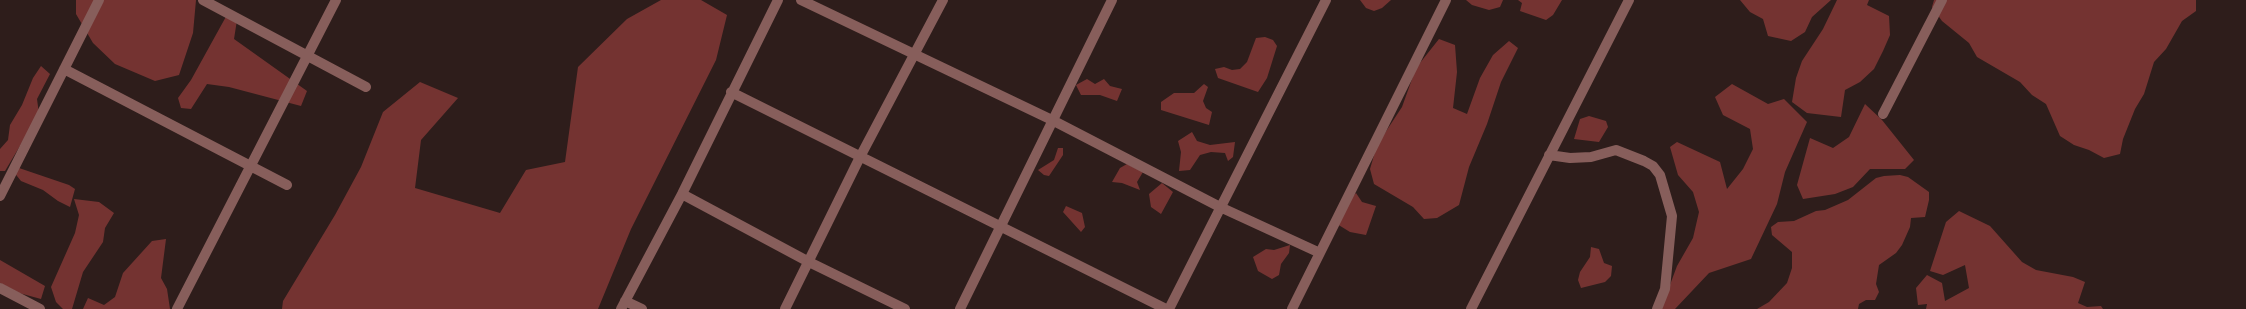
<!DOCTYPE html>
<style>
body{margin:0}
canvas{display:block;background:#2e1d1b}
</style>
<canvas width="2246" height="309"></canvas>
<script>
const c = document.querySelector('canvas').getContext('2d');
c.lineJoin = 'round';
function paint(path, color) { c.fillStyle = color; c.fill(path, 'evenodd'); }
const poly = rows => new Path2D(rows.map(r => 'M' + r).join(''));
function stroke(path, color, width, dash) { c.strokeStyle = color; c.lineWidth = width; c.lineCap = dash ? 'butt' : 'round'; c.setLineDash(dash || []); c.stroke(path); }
const green = poly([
 [76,0,196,0,193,33,179,75,155,81,115,64,93,43,76,14],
 [661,0,701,0,727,15,716,60,631,229,598,309,282,309,283,301,335,215,361,167,383,112,420,82,458,98,421,140,415,188,500,213,526,170,565,162,578,67,627,19],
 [1360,0,1391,0,1382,8,1374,11,1366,8],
 [1466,0,1503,0,1500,7,1489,10,1472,5],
 [1518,0,1562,0,1553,15,1546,20,1520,11,1522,3],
 [1740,0,1831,0,1812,17,1805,32,1791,41,1768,36,1763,19,1750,12],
 [1837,0,1869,0,1867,5,1889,16,1890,35,1883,51,1874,69,1860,82,1845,90,1841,117,1807,113,1792,102,1796,78,1802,61,1823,29],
 [1934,0,2196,0,2196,11,2182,21,2166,49,2154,62,2144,94,2135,109,2123,139,2120,154,2104,158,2089,150,2074,145,2060,136,2046,104,2032,95,2020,82,1977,57,1969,43,1942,21,1932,7],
 [228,13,237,20,234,39,307,91,301,106,229,87,207,84,191,109,181,108,178,98,191,80],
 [1265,37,1273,40,1277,46,1267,78,1258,92,1218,78,1215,69,1224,67,1232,70,1240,69,1247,62,1256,38],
 [1439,39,1455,45,1457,72,1453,108,1467,114,1480,78,1493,55,1509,41,1518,48,1501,82,1487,124,1469,167,1459,205,1437,218,1424,219,1413,207,1374,184,1370,169,1377,145,1402,107,1416,68],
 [41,66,50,74,37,99,39,114,5,171,0,171,0,149,8,140,10,125,22,105,33,78],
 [1087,79,1095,84,1104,79,1110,86,1122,89,1117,101,1100,95,1081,95,1076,85],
 [1204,84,1208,87,1203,101,1206,108,1212,112,1209,125,1161,110,1161,102,1174,93,1194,93],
 [1732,84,1768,104,1784,99,1807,122,1785,172,1777,204,1751,259,1709,273,1675,309,1661,309,1677,266,1693,238,1699,212,1693,192,1678,175,1670,147,1677,142,1720,162,1727,189,1743,169,1753,149,1750,129,1723,115,1715,97],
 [1865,104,1882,120,1914,160,1905,169,1870,169,1853,187,1835,194,1803,199,1797,185,1810,138,1833,148,1849,137],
 [1589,116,1606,121,1608,127,1599,142,1574,139,1580,119],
 [1192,132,1197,141,1210,145,1235,142,1233,157,1228,161,1225,153,1211,152,1200,155,1190,170,1179,171,1181,152,1178,141],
 [1058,148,1063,148,1063,155,1049,176,1044,175,1038,170,1054,160],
 [1127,164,1143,172,1137,182,1140,190,1122,183,1112,182,1120,168],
 [19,168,69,185,75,189,70,207,58,201,43,190,21,181,13,171],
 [1900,175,1908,177,1929,192,1929,200,1925,217,1911,218,1910,227,1902,245,1896,253,1879,265,1876,284,1879,292,1875,300,1866,300,1859,304,1858,309,1757,309,1769,302,1787,283,1792,268,1792,252,1772,235,1771,227,1778,222,1794,221,1816,211,1825,210,1848,200,1876,178,1884,176],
 [1162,183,1173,192,1161,214,1151,207,1149,194],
 [1356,193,1362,202,1376,206,1366,235,1350,232,1337,224,1343,205],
 [74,199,99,202,114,213,105,228,103,242,83,272,72,309,63,309,56,302,51,287,75,233,79,215],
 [1066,206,1082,213,1085,227,1081,232,1063,212],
 [1959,211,1990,226,2022,262,2036,270,2073,277,2085,282,2078,303,2087,307,2101,306,2103,309,1926,309,1927,304,1918,305,1916,288,1927,275,1942,283,1945,301,1969,288,1965,265,1943,275,1930,271,1946,222],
 [166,239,161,278,167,289,170,309,83,309,88,298,104,305,115,297,123,273,152,241],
 [1290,245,1289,253,1281,264,1279,275,1272,279,1258,271,1253,257,1266,249,1274,250],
 [1591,247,1599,249,1604,263,1612,266,1611,276,1605,282,1581,288,1578,280,1580,272,1590,257],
 [0,260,45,286,41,299,19,293,0,283]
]);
const minor = poly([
 [203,0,366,87],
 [801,0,1052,120,1220,207,1320,253],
 [64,69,287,185],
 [731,92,1166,309],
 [1883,114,1942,0],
 [1549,155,1570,158,1591,157,1616,150,1644,161,1653,166,1660,175,1672,216,1665,289,1657,309],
 [682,194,809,262,905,309],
 [0,196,99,0],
 [0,288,40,309],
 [625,301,642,309],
 [177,309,336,0],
 [621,309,682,194,778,0],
 [785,309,860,157,943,0],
 [960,309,1112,0],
 [1169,309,1326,0],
 [1292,309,1446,0],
 [1471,309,1629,0]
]);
paint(green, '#743331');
stroke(minor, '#875e5b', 10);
</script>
